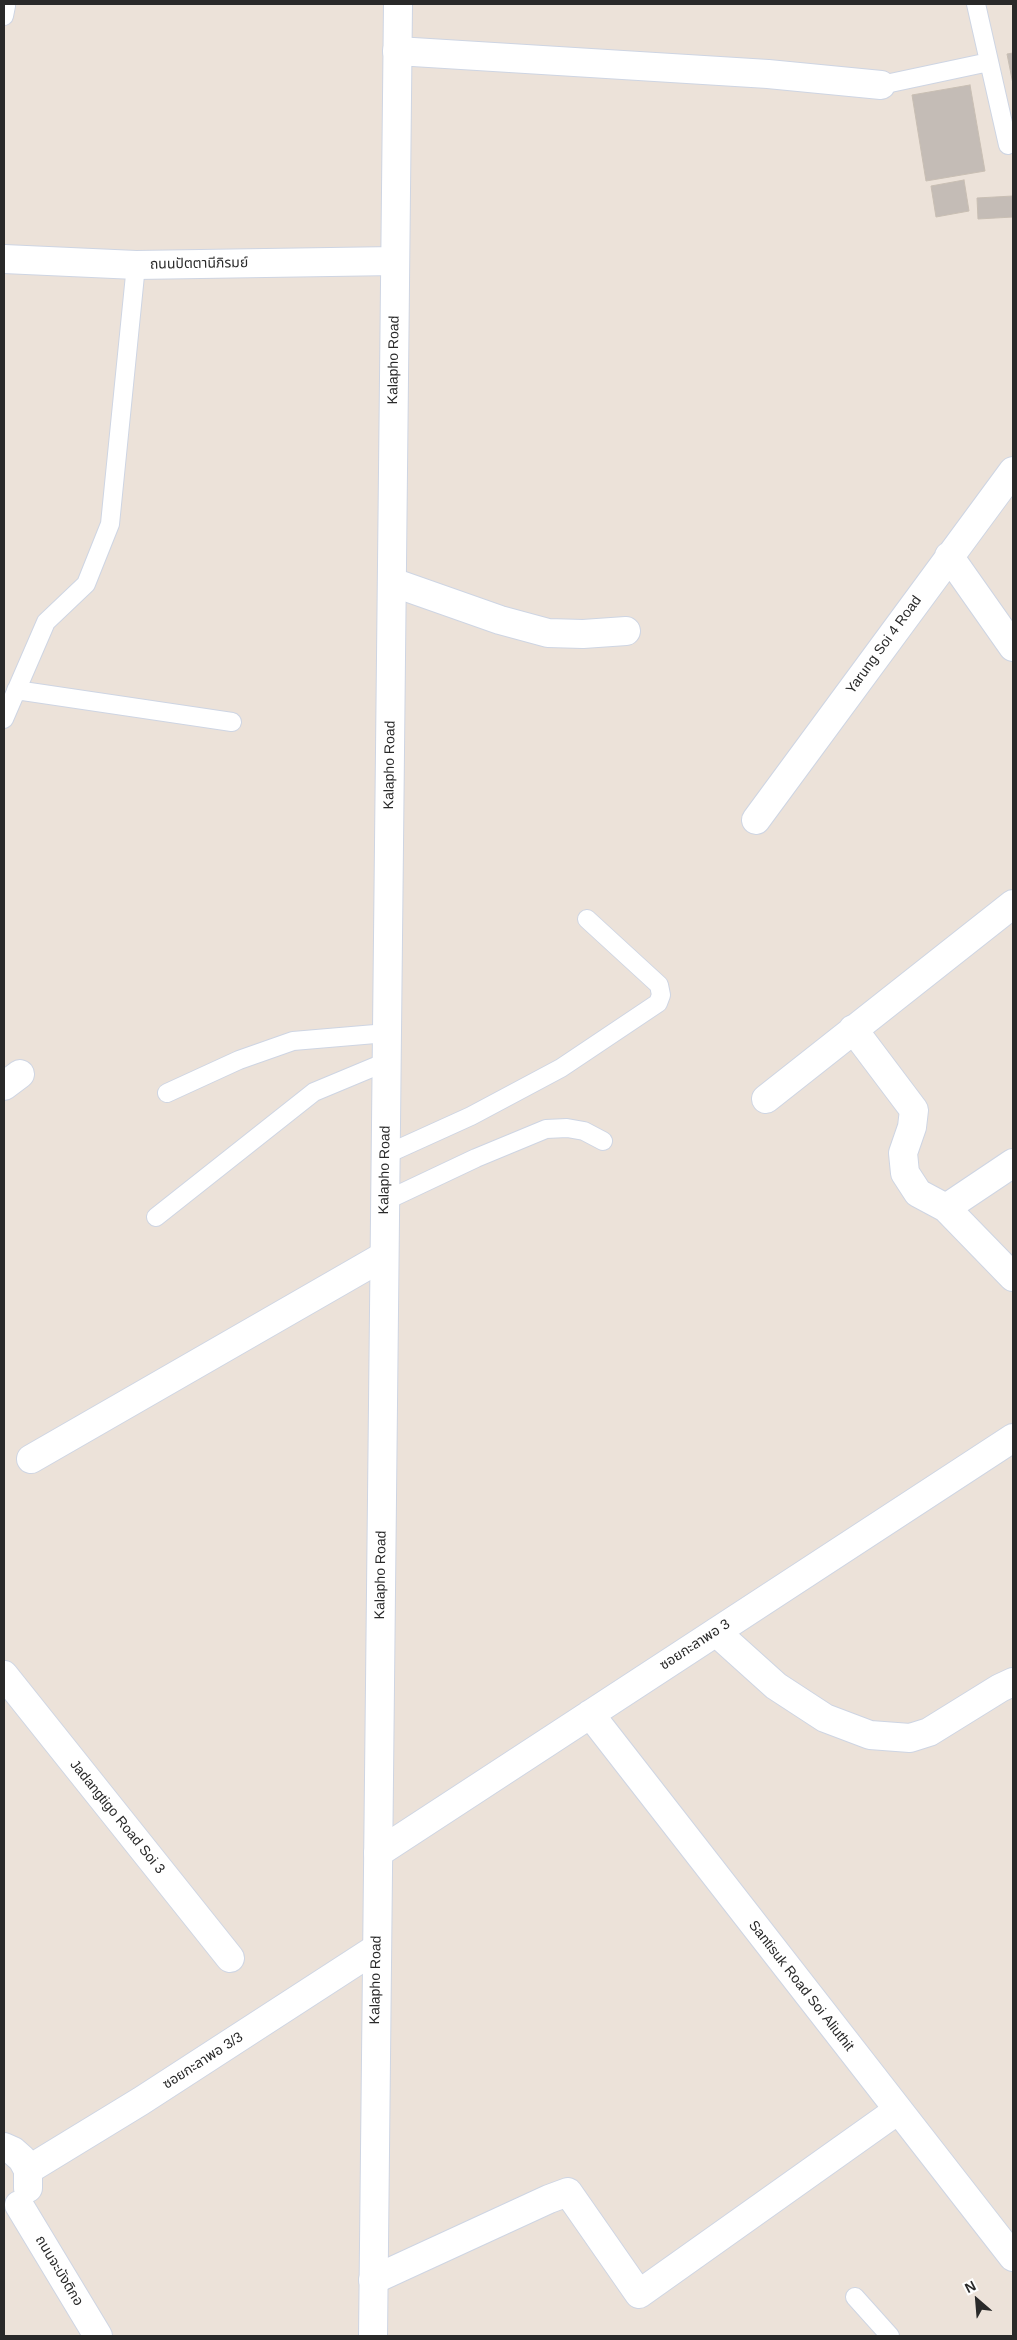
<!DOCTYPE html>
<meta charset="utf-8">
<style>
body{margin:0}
#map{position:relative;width:1017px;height:2340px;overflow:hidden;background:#ece2d9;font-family:Helvetica,sans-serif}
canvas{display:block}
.frame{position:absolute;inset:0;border:5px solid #292929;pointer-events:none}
.north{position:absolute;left:952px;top:2275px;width:50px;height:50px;-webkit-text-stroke:4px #fff;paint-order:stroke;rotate:333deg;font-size:14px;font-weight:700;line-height:20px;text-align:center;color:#292929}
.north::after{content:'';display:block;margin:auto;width:18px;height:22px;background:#292929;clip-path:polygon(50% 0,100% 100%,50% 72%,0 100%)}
</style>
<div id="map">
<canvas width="1017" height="2340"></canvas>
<div class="frame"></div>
<div class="north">N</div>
</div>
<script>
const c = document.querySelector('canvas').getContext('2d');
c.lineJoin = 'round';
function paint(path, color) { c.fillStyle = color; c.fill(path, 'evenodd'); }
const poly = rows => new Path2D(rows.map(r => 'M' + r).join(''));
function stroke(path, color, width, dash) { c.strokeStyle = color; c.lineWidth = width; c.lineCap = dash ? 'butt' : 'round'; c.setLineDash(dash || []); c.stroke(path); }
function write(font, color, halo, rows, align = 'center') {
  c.font = font + ' Helvetica,"Noto Sans Thai",sans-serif'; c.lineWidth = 4; c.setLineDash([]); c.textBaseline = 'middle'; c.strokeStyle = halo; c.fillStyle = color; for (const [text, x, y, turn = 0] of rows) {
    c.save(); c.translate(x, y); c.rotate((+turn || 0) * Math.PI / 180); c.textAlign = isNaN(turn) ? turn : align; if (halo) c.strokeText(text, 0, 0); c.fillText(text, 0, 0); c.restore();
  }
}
const building = poly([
 [1013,53,1013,84,1007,54,1013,53],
 [970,85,985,171,926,181,912,95,970,85],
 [964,180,969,211,936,217,931,186,964,180],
 [1013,196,1013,217,978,219,977,198,1013,196]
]);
const service = poly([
 [976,4,1008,145],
 [4,16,6,6],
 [881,85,989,62],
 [16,690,232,722],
 [4,719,46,622,86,584,110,524,136,265],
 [167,1093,239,1060,293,1041,387,1033],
 [385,1155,471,1116,561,1068,658,1003,661,995,659,985,587,919],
 [385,1201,476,1158,546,1129,567,1128,584,1131,603,1141],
 [156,1217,314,1092,386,1062],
 [855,2297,890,2336]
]);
const minor = poly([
 [397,51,768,74,881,85],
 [949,556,1013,647],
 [392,582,500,620,548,633,583,634,626,631],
 [756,820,1013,471],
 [853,1029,914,1110,912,1127,903,1153,905,1173,918,1193,946,1208,1013,1277],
 [4,1086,20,1074],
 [766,1099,1013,904],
 [946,1208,1013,1163],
 [31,1459,384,1256],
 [716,1632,776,1686,825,1718,870,1735,910,1738,929,1732,1000,1688,1013,1682],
 [4,1675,230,1958],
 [590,1714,1013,2257],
 [378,1853,1013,1438],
 [4,2147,13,2151,22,2159,28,2170,28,2188],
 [28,2170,141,2101,377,1948],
 [19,2205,98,2336],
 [373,2280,549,2199,568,2192,639,2294,898,2110]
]);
const tertiary = poly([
 [4,259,136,265,395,261],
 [373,2336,398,4]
]);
const streetNames = [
 ["ถนนปัตตานีภิรมย์",199,264,-1],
 ["Kalapho Road",394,360,-89],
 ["Yarung Soi 4 Road",884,645,-54],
 ["Kalapho Road",390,765,-89],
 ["Kalapho Road",385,1170,-89],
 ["Kalapho Road",381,1575,-89],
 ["ซอยกะลาพอ 3",695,1645,-33],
 ["Jadangtigo Road Soi 3",117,1817,51],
 ["Kalapho Road",376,1980,-89],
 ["Santisuk Road Soi Aliuthit",801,1986,52],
 ["ซอยกะลาพอ 3/3",203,2061,-33],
 ["ถนนจะบังติกอ",59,2271,59]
];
paint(building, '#c4bcb6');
stroke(building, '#c8beb3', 1);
stroke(service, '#ced5e3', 20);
stroke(minor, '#ced5e3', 30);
stroke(tertiary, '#ced5e3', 30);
stroke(service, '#fff', 18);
stroke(minor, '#fff', 28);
stroke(tertiary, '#fff', 28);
write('14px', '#292929', '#fff', streetNames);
</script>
